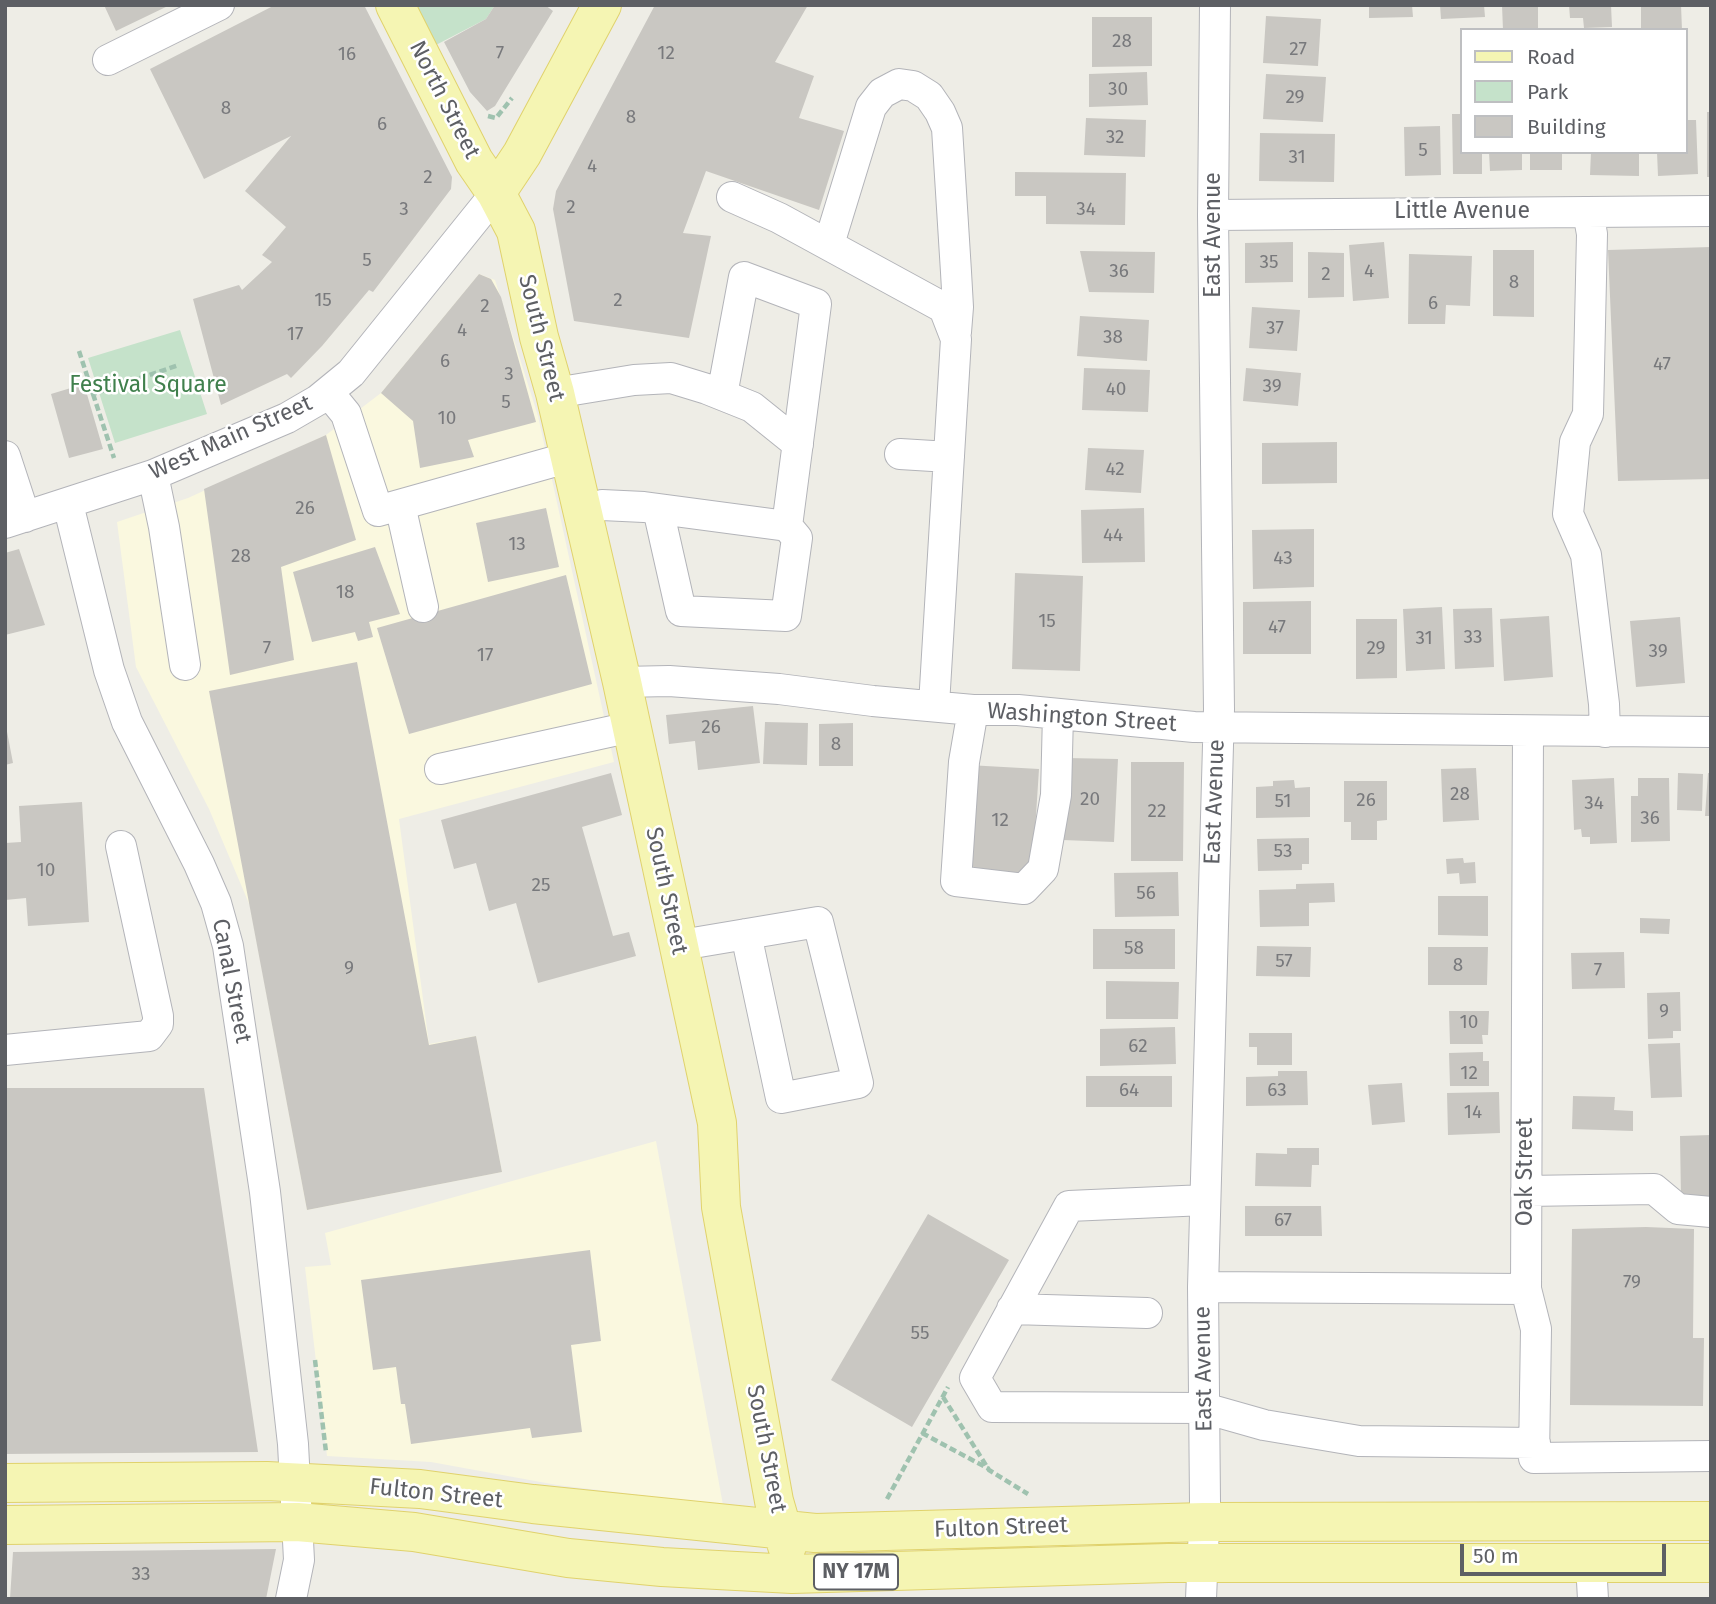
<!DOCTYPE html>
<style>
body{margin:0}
#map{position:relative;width:1716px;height:1604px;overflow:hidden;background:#eeede6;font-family:"Fira Sans",sans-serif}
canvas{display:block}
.frame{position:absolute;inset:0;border:7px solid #5d5f64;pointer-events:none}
.legend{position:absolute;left:1460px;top:28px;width:228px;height:126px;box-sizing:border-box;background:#fff;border:2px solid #bebfc1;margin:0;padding:9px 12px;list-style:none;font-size:21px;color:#5d5f64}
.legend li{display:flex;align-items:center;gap:14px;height:35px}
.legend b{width:35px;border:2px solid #bebfc1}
.scale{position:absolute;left:1460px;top:1544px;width:206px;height:32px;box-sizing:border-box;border:4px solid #5d5f64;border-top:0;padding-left:9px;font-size:21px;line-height:24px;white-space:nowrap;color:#5d5f64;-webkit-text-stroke:5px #fff;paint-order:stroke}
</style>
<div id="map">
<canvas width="1716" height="1604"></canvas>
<div class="frame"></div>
<ul class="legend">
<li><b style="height:9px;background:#f5f5b3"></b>Road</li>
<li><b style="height:19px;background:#c5e2ca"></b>Park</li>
<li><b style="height:19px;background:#c9c7c2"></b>Building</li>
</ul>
<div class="scale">50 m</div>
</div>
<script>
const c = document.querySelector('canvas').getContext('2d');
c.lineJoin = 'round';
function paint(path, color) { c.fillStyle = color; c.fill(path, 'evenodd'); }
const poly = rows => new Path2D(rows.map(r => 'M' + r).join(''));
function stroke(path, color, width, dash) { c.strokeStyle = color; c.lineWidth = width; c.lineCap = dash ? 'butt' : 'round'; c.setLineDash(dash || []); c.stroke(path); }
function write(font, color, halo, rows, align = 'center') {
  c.font = font + ' "Fira Sans",sans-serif'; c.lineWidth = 5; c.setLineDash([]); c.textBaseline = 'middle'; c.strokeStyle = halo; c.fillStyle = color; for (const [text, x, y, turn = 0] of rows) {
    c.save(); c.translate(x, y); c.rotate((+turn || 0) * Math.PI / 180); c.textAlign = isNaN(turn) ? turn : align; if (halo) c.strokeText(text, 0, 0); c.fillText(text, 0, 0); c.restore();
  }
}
const commercial = poly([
 [479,274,495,280,538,416,614,762,399,819,429,1044,476,1036,502,1172,307,1210,250,906,209,809,136,667,117,522,188,498,326,435,381,393],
 [656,1141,723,1505,557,1485,431,1462,327,1456,305,1267,331,1265,325,1233]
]);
const green = poly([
 [413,5,495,5,486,19,432,47],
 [180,330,207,414,115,443,88,358]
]);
const building = poly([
 [104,5,170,5,116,31],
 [275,5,364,5,452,177,451,189,373,292,369,290,322,346,291,378,287,374,221,405,193,299,239,285,242,290,272,262,262,255,286,227,245,191,291,136,204,179,150,69],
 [495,5,545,5,553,11,495,106,487,111,470,92,444,42,486,19],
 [655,5,808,5,775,62,814,76,799,118,844,131,819,210,706,171,683,233,711,236,689,338,574,321,553,209,556,191],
 [1369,5,1412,5,1413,17,1369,18],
 [1440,5,1484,5,1485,17,1441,19],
 [1502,5,1538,5,1538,30,1503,30],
 [1569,5,1611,5,1612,27,1584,28,1583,18,1570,18],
 [1641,5,1681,5,1682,30,1641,30],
 [1266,16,1321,19,1318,66,1263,63],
 [1092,17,1152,17,1152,66,1092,67],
 [1147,72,1148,105,1089,107,1089,74],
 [1266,74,1326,77,1323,122,1263,119],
 [1707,112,1711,112,1711,177,1707,177],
 [1452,114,1462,114,1462,152,1482,152,1482,174,1453,174],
 [1086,118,1146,120,1145,157,1084,155],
 [1686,120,1696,120,1698,174,1658,176,1657,152,1686,152],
 [1440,126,1441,175,1405,176,1404,127],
 [1260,133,1335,134,1334,182,1259,181],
 [1489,152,1522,152,1522,170,1490,171],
 [1530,152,1562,152,1562,170,1530,170],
 [1591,152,1639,152,1639,176,1590,175],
 [1015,172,1126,173,1125,225,1046,224,1046,196,1015,196],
 [1293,242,1293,282,1245,283,1245,243],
 [1384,242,1389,298,1353,301,1349,245],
 [1711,247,1711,479,1618,481,1608,250],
 [1493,250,1534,250,1534,317,1493,316],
 [1080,251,1155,252,1154,293,1089,292],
 [1308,252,1344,253,1344,297,1308,298],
 [1409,254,1472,256,1470,306,1446,305,1445,324,1408,324],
 [479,274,491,279,501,297,536,422,468,440,474,457,420,468,413,421,381,393],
 [1252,307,1300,310,1297,351,1249,348],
 [1080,316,1149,320,1147,361,1077,356],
 [1084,368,1150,370,1148,412,1082,410],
 [1246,368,1301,373,1298,406,1243,401],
 [84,384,103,449,69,458,51,394],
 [326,435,356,540,281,567,294,660,230,675,204,489],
 [1337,442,1337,483,1262,484,1262,443],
 [1088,448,1144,450,1141,493,1085,490],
 [546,508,559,567,488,582,476,523],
 [1144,508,1145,562,1082,563,1081,510],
 [1314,529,1314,587,1253,589,1252,530],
 [375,547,400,614,369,622,373,637,358,641,355,632,312,642,293,572],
 [19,549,45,625,5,635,5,553],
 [1015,573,1083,576,1080,671,1012,669],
 [566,575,592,684,409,734,377,628],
 [1311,601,1311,654,1243,654,1243,602],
 [1442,607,1445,669,1406,671,1403,609],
 [1492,608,1494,667,1455,669,1453,609],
 [1549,616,1553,677,1504,681,1500,619],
 [1680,617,1685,683,1636,687,1630,621],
 [1356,619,1397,619,1397,678,1356,679],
 [357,662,429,1045,476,1036,502,1172,307,1210,209,691],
 [753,706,760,763,698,770,695,741,669,744,666,715],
 [5,721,13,763,5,765],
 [765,722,808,723,807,765,763,764],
 [853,723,853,766,819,766,819,724],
 [1066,758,1118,759,1114,842,1063,840],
 [1131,762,1184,762,1183,861,1131,861],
 [968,765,1039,769,1032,877,962,873],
 [1476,768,1479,820,1443,822,1441,769],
 [611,773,622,815,582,827,613,936,629,932,636,956,538,983,516,903,489,911,476,863,454,869,441,820],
 [1678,773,1703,774,1702,811,1677,810],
 [1708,773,1711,773,1711,816,1705,816],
 [1614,778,1617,843,1590,844,1590,837,1582,837,1581,829,1574,830,1572,780],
 [1638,778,1669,778,1670,841,1631,842,1631,796,1638,796],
 [1294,780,1295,788,1310,787,1310,817,1256,818,1256,787,1273,786,1273,781],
 [1344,781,1387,781,1387,820,1377,821,1377,840,1351,840,1351,822,1344,822],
 [82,802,89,922,28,926,26,898,5,900,5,843,21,842,19,806],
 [1309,838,1309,864,1302,864,1302,870,1258,871,1257,839],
 [1463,858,1464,863,1475,862,1476,883,1460,884,1459,873,1447,874,1446,859],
 [1178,872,1179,916,1115,917,1114,873],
 [1334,883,1335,902,1309,903,1309,926,1260,927,1259,890,1296,889,1296,884],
 [1438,896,1488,896,1488,936,1438,935],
 [1640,918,1670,919,1669,934,1640,933],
 [1093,929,1175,929,1175,969,1093,969],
 [1257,946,1311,947,1310,977,1256,976],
 [1428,947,1488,947,1487,985,1428,985],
 [1624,952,1625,988,1572,989,1571,953],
 [1106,981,1179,982,1178,1019,1106,1019],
 [1680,992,1681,1031,1673,1031,1673,1038,1648,1039,1647,993],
 [1449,1011,1489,1011,1488,1035,1482,1035,1483,1044,1450,1044],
 [1175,1027,1176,1064,1100,1066,1100,1029],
 [1249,1033,1292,1033,1292,1065,1257,1065,1257,1047,1249,1047],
 [1680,1043,1682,1097,1651,1098,1648,1044],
 [1483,1052,1483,1061,1489,1061,1489,1086,1450,1086,1449,1053],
 [1278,1071,1307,1071,1308,1105,1246,1106,1246,1077,1278,1076],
 [1086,1076,1172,1076,1172,1107,1086,1107],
 [1402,1083,1405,1122,1372,1125,1368,1085],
 [5,1088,204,1088,258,1452,5,1454],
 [1499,1092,1500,1133,1448,1135,1447,1093],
 [1573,1096,1615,1097,1614,1110,1633,1111,1633,1131,1572,1129],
 [1711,1135,1711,1198,1681,1199,1680,1136],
 [1287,1148,1319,1148,1319,1165,1312,1165,1311,1187,1255,1186,1256,1153,1287,1154],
 [1245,1206,1321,1206,1322,1236,1245,1236],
 [928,1214,1009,1260,912,1427,831,1380],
 [1646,1227,1694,1229,1693,1338,1704,1338,1703,1406,1570,1405,1572,1229],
 [590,1250,601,1341,571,1345,582,1432,532,1438,530,1428,411,1444,405,1404,401,1404,396,1367,373,1370,361,1280],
 [276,1549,266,1599,10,1599,13,1552]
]);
const path = poly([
 [488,116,496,118,512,98],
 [79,351,93,394,179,365],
 [93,394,114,458],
 [315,1360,326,1452],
 [943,1397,989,1470,1028,1494],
 [922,1433,989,1469],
 [887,1499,948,1387]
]);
const minor = poly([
 [108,60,219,5],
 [732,197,779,218,944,308,956,339,934,705],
 [1588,212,1592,234,1588,414,1575,442,1568,514,1586,555,1604,704,1605,732],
 [1213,215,1711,211],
 [829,244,871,107,882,93,899,84,913,86,929,96,940,112,947,128,956,272,958,307,956,332],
 [328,392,346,414,378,511,570,457],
 [555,393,634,380,671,378,707,389,752,407,798,444],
 [722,395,744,277,816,304,787,526],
 [900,454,949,457],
 [5,456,25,517],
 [153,475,164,527,185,665],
 [68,504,109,670,127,722,199,864,216,903,228,946,265,1192,293,1444,299,1560,291,1599],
 [400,505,423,607],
 [583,512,602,505,644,507,787,526,797,538,786,616,681,611,658,509],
 [5,523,153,475,287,418,318,400,351,373,496,193],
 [622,682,669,681,779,689,873,701,973,710,1018,710,1194,727,1711,732],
 [973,710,964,762,956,881,1024,889,1043,869,1056,795,1058,714],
 [440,769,631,727],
 [677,945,693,943,818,922,858,1083,781,1098,746,934],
 [5,1050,149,1036,158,1024,158,1016,121,846],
 [1526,1191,1654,1189,1678,1209,1711,1212],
 [1205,1200,1069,1206,975,1378,992,1407,1204,1408,1264,1425,1359,1441,1535,1443],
 [1203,1287,1526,1289,1528,731],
 [1526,1289,1536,1329,1534,1458,1711,1456],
 [1012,1309,1147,1313],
 [1591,1564,1593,1599],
 [1201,1599,1205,1502,1203,1287,1219,709,1213,215,1215,5]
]);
const major = poly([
 [395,5,474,161,496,193,516,231,539,337,555,393,622,682,717,1123,721,1207,774,1501,787,1546],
 [496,193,522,154,602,5],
 [5,1483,267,1481,420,1489,533,1504,815,1533,1204,1522,1711,1521],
 [5,1525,297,1522,414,1532,568,1558,662,1567,792,1574,1168,1563,1711,1563]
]);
const numberNames = [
 ["28",1122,42],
 ["27",1298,50],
 ["7",500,54],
 ["12",666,54],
 ["16",347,55],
 ["30",1118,90],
 ["29",1295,98],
 ["8",226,109],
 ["8",631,118],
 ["6",382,125],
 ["32",1115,138],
 ["5",1423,151],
 ["31",1297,158],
 ["4",592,167],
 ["2",428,178],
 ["2",571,208],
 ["3",404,210],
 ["34",1086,210],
 ["5",367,261],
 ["35",1269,263],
 ["36",1119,272],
 ["4",1369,272],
 ["2",1326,275],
 ["8",1514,283],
 ["15",323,301],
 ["2",618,301],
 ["6",1433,304],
 ["2",485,307],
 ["37",1275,329],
 ["4",462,331],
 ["17",295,335],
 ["38",1113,338],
 ["6",445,362],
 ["47",1662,365],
 ["3",509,375],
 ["39",1272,387],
 ["40",1116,390],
 ["5",506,403],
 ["10",447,419],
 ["42",1115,470],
 ["26",305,509],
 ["44",1113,536],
 ["13",517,545],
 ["28",241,557],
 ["43",1283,559],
 ["18",345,593],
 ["15",1047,622],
 ["47",1277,628],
 ["33",1473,638],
 ["31",1424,639],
 ["7",267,649],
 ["29",1376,649],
 ["39",1658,652],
 ["17",485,656],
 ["26",711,728],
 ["8",836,745],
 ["28",1460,795],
 ["20",1090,800],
 ["26",1366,801],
 ["51",1283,802],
 ["34",1594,804],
 ["22",1157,812],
 ["36",1650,819],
 ["12",1000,821],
 ["53",1283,852],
 ["10",46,871],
 ["25",541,886],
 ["56",1146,894],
 ["58",1134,949],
 ["57",1284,962],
 ["8",1458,966],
 ["9",349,969],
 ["7",1598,971],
 ["9",1664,1012],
 ["10",1469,1023],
 ["62",1138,1047],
 ["12",1469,1074],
 ["64",1129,1091],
 ["63",1277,1091],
 ["14",1473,1113],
 ["67",1283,1221],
 ["79",1632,1283],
 ["55",920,1334],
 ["33",141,1575]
];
const shields = [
 [856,1572,84]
];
const shieldNames = [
 ["NY 17M",856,1572]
];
const streetNames = [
 ["North Street",444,100,63],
 ["Little Avenue",1462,212],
 ["East Avenue",1214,235,-90],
 ["South Street",541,338,76],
 ["West Main Street",231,438,-24],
 ["Washington Street",1082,718,4],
 ["East Avenue",1215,802,-88],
 ["South Street",666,891,78],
 ["Canal Street",231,981,79],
 ["Oak Street",1526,1172,-90],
 ["East Avenue",1204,1369,-91],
 ["South Street",766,1449,79],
 ["Fulton Street",436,1494,6],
 ["Fulton Street",1001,1528,-2]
];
const parkNames = [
 ["Festival Square",148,386]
];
paint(commercial, '#faf8df');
paint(green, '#c5e2ca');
paint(building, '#c9c7c2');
stroke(minor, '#b3b4b9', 32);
stroke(major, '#e0d26c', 40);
stroke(path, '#9fc2af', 4.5, [7, 3.5]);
stroke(minor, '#fff', 30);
stroke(major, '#f5f5b3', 38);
write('19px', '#78797c', null, numberNames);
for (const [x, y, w] of shields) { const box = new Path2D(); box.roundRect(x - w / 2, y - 17.5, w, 35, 5); c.fillStyle = '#fff'; c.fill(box); stroke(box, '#5d5f64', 2); }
write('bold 21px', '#5d5f64', null, shieldNames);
write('23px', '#5d5f64', '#fff', streetNames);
write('23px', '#40804d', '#fff', parkNames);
</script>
